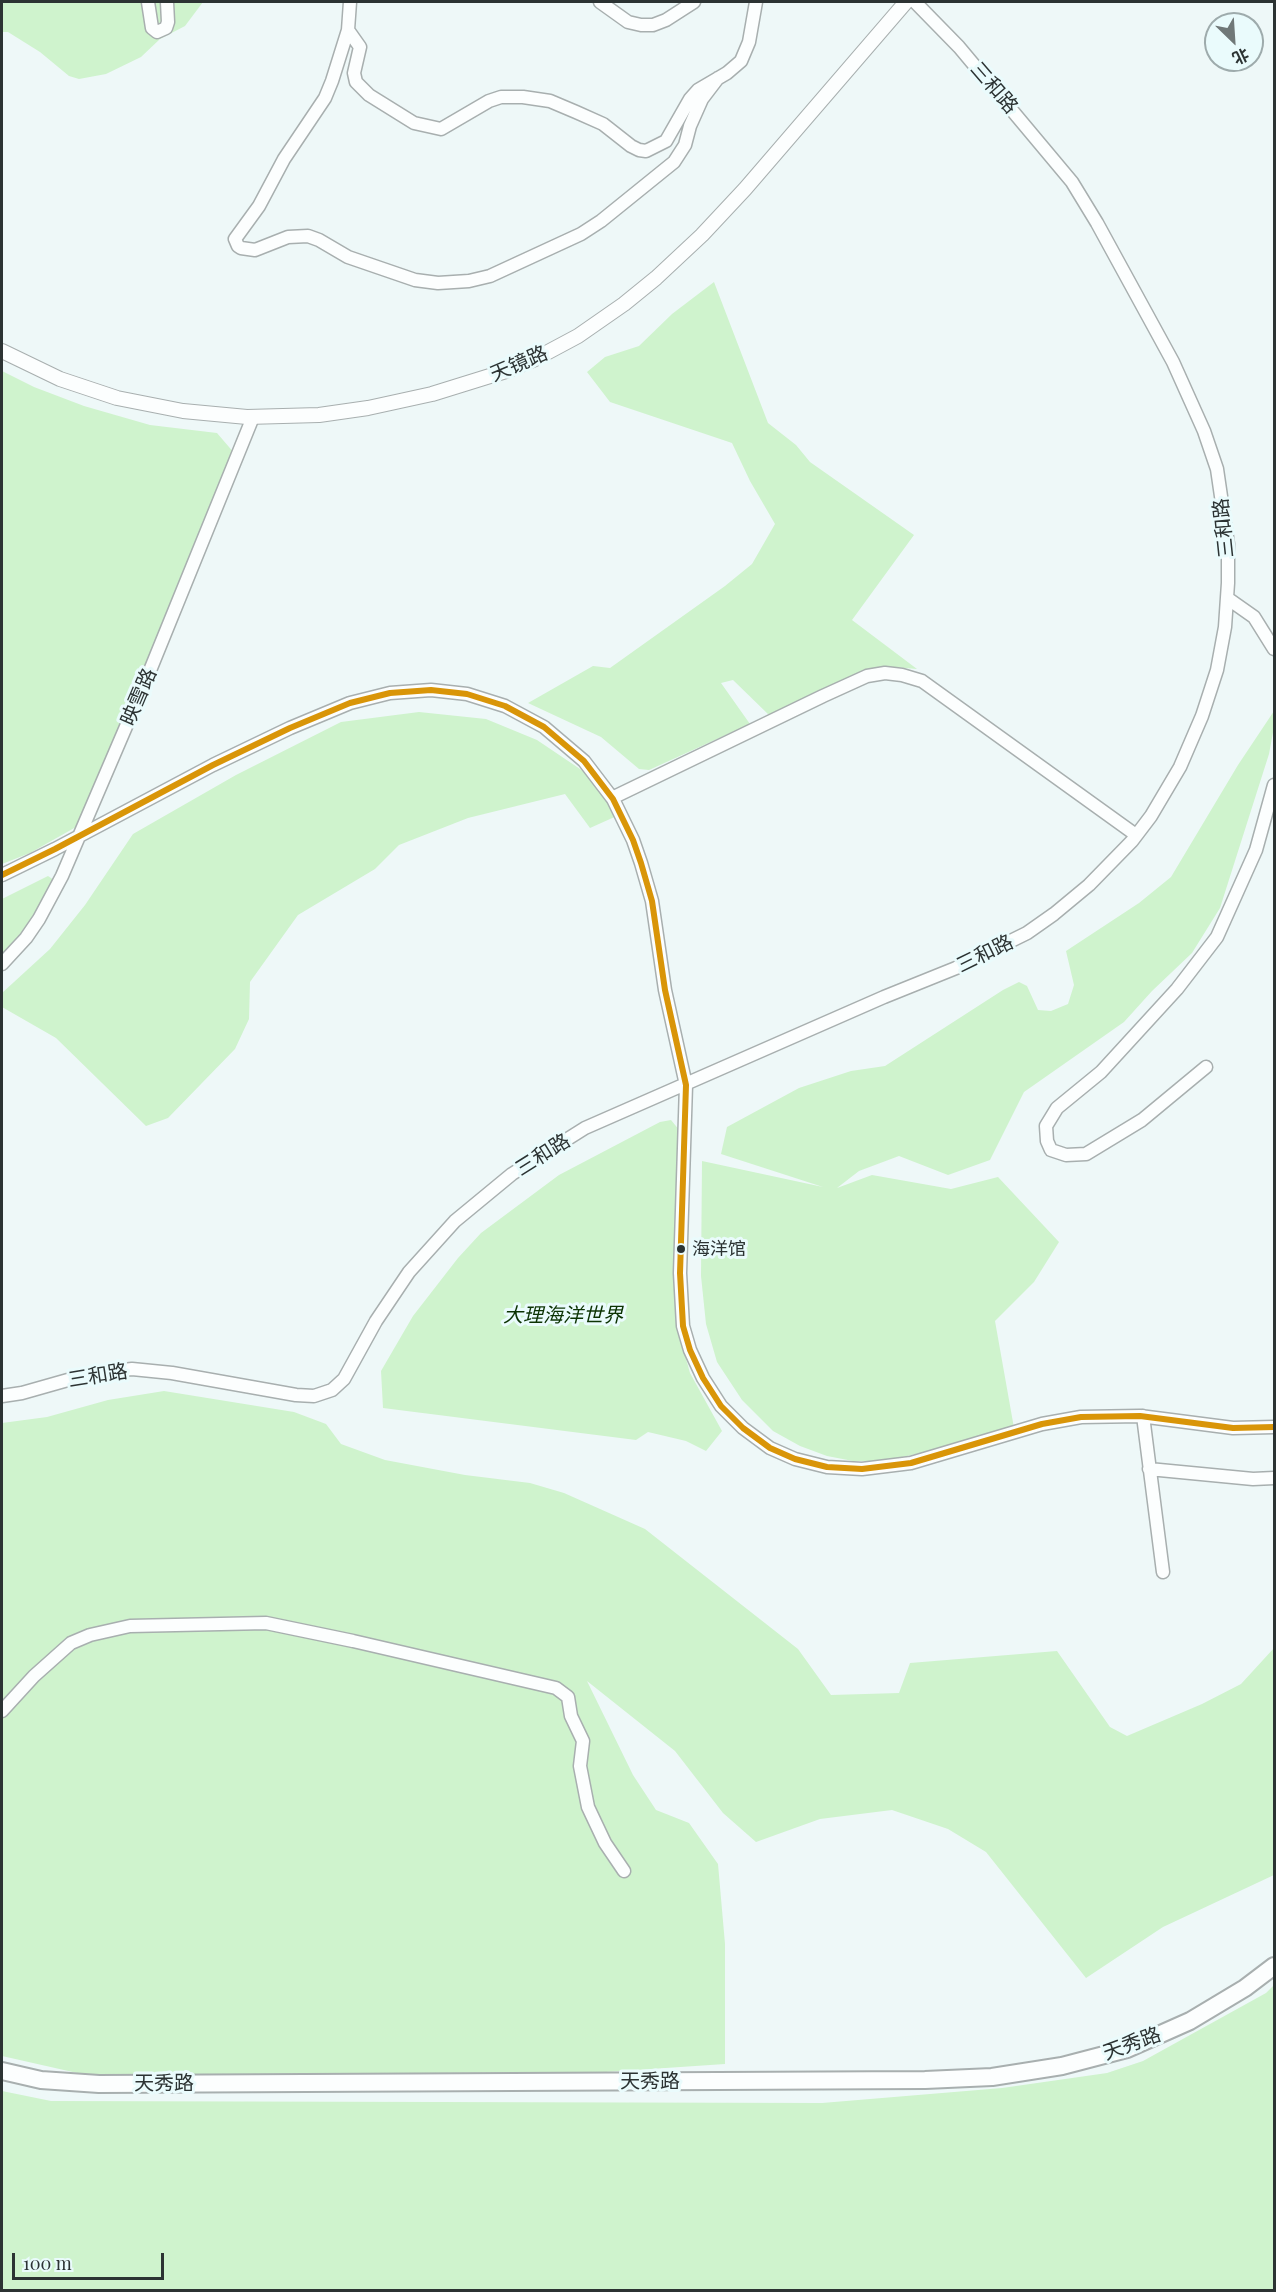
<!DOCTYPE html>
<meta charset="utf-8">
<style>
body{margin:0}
#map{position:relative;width:1276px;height:2292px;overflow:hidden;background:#eef8f8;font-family:"Playfair Display","Noto Sans SC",serif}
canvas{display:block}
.frame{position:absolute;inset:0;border:3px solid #2c3333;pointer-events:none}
.north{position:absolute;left:1204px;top:12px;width:60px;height:60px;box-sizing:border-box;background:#eafbfc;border:2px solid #9eabac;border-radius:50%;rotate:155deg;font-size:16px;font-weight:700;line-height:24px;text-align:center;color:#2c3333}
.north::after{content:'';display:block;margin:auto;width:21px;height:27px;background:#707878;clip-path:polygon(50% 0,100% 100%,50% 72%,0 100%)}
.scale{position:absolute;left:12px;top:2253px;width:152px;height:27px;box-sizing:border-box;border:3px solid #2c3333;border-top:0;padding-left:8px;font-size:18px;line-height:21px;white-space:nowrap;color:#2c3333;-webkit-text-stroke:4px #eafbfc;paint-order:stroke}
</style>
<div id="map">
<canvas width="1276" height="2292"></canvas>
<div class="frame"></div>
<div class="north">北</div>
<div class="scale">100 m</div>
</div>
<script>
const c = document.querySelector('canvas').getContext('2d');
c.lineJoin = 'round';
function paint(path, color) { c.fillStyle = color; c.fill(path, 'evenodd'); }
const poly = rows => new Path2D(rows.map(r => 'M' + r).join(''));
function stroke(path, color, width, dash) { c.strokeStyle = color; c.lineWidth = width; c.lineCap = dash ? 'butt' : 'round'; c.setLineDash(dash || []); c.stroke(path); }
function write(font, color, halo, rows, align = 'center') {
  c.font = font + ' "Playfair Display","Noto Sans SC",serif'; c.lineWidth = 6; c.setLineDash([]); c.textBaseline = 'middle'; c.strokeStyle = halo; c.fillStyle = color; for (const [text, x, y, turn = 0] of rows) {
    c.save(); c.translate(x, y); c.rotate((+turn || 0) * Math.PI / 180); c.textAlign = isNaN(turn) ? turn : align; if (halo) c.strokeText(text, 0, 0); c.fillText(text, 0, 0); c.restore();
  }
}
const green = poly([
 [2,2,203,2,185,26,160,39,141,57,106,74,79,79,69,76,40,52,8,32,2,32],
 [714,282,768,423,796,445,810,462,914,535,852,620,917,669,894,667,878,670,770,716,733,680,721,683,750,724,649,770,639,769,601,737,528,703,593,666,610,668,725,586,752,564,775,524,750,481,732,443,610,402,587,372,605,357,639,346,672,314],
 [2,371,34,387,84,406,150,425,217,433,235,454,98,797,76,827,30,853,2,864],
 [1274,711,1274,727,1269,754,1220,908,1192,953,1152,991,1124,1022,1024,1092,990,1160,948,1175,899,1156,859,1171,837,1188,872,1175,951,1189,998,1177,1059,1242,1034,1282,995,1321,1014,1428,943,1448,884,1461,853,1461,827,1456,800,1446,773,1431,742,1400,717,1362,706,1324,701,1276,702,1161,823,1187,721,1154,727,1127,799,1088,851,1071,885,1066,1003,990,1019,982,1027,986,1038,1010,1051,1011,1068,1004,1074,985,1066,951,1139,903,1171,877,1238,765],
 [419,712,486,719,537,740,583,771,619,815,590,828,565,794,468,818,399,845,375,869,298,915,250,982,249,1019,235,1049,168,1118,146,1126,56,1038,2,1007,2,993,50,949,85,905,133,834,236,775,341,722],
 [48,876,54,880,38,920,2,957,2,899],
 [671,1120,680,1131,677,1326,690,1373,722,1431,706,1451,686,1441,648,1432,636,1440,383,1408,381,1371,413,1316,458,1258,481,1233,559,1175,660,1122],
 [164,1391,294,1412,326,1424,341,1444,385,1460,465,1475,530,1483,564,1493,645,1529,798,1649,831,1695,899,1693,910,1663,1057,1651,1110,1727,1127,1736,1202,1704,1241,1684,1274,1648,1274,1875,1163,1927,1086,1978,986,1852,948,1829,892,1810,820,1819,756,1842,723,1813,675,1751,587,1681,633,1775,656,1810,689,1823,718,1864,725,1944,725,2064,606,2072,86,2075,2,2056,2,1423,47,1417,108,1400],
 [1274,1985,1274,2290,2,2290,2,2091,51,2101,822,2103,1002,2088,1107,2073,1143,2061,1266,1993]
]);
const minor = poly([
 [148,2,152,28,157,32,166,28,168,22,167,2],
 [350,2,348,30,332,81,325,98,284,159,259,206,235,239,238,246,241,248,255,250,288,237,308,236,319,240,348,257,415,280,438,283,469,281,490,276,581,234,601,221,674,162,685,145,690,126,702,99,718,78],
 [600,2,628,22,641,25,653,25,666,20,694,2],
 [348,30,360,47,354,73,356,82,369,95,414,123,441,129,489,101,501,97,523,97,550,101,576,112,603,124,631,146,639,150,646,151,666,141,690,99,698,90,727,73,741,61,749,42,756,2],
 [1227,598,1254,617,1274,649],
 [612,798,823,696,867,676,885,673,902,675,922,681,1136,835],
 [2,875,55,849,213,765,290,728,350,703,390,693,431,690,467,694,505,706,544,727,584,761,613,799,633,840,641,863,652,901,665,990,686,1085,680,1273,683,1326,690,1350,703,1378,721,1406,743,1428,770,1448,795,1459,827,1467,862,1469,911,1463,1042,1424,1081,1417,1140,1416,1233,1428,1274,1427],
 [2,964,26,938,39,919,62,876,149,673,253,417],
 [1206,1067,1142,1120,1086,1154,1066,1155,1051,1150,1047,1141,1046,1126,1057,1108,1101,1072,1177,989,1217,937,1256,850,1274,785],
 [2,1396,22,1393,89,1374,132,1369,172,1373,296,1395,314,1396,332,1390,344,1379,376,1321,409,1272,455,1221,512,1174,585,1128,884,997,956,968,1027,933,1054,914,1089,885,1132,841,1151,816,1180,767,1202,716,1217,670,1225,627,1228,583,1228,544,1217,469,1204,431,1173,362,1097,223,1072,182,959,47,915,2],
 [1143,1416,1163,1572],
 [1149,1469,1253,1479,1274,1478],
 [2,1711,34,1676,71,1643,90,1635,130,1626,266,1623,353,1641,556,1688,568,1697,571,1716,583,1741,580,1766,588,1807,605,1843,624,1871]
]);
const tertiary = poly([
 [2,351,60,379,117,398,183,411,247,417,319,415,368,408,432,394,506,371,535,359,578,336,624,304,656,278,702,235,745,189,906,2]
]);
const secondary = poly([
 [2,2071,41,2080,99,2084,925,2080,992,2077,1062,2066,1127,2049,1190,2021,1245,1988,1274,1966]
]);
const bus1 = poly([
 [2,875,55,849,213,765,290,728,350,703,390,693,431,690,467,694,505,706,544,727,584,761,613,799,633,840,641,863,652,901,665,990,686,1085,680,1273,683,1326,690,1350,703,1378,721,1406,743,1428,770,1448,795,1459,827,1467,862,1469,911,1463,1042,1424,1081,1417,1140,1416,1233,1428,1274,1427]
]);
const markers = [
 [681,1249,5,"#2c3333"]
];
const busNames = [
 ["海洋馆",692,1249]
];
const streetNames = [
 ["三和路",994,88,49],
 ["天镜路",519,364,-23],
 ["三和路",1224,528,-96],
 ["映雪路",139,697,-67],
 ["三和路",985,954,-26],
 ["三和路",543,1155,-32],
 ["三和路",98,1376,-9],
 ["天秀路",1132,2044,-20],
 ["天秀路",650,2082],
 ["天秀路",164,2084]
];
const parkNames = [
 ["大理海洋世界",563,1316]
];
paint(green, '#cff3cd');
stroke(minor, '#a8afaf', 15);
stroke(tertiary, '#a8afaf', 16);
stroke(secondary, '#a8afaf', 20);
stroke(minor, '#fcfefe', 12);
stroke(tertiary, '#fcfefe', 14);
stroke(secondary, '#fcfefe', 16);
stroke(bus1, '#d99508', 6);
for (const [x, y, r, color] of markers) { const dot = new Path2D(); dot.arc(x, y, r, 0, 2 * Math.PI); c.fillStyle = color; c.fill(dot); stroke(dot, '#eafbfc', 2); }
write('18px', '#2c3333', '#eafbfc', busNames, 'left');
write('20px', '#2c3333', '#eafbfc', streetNames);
write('italic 20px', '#0c3303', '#eafbfc', parkNames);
</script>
